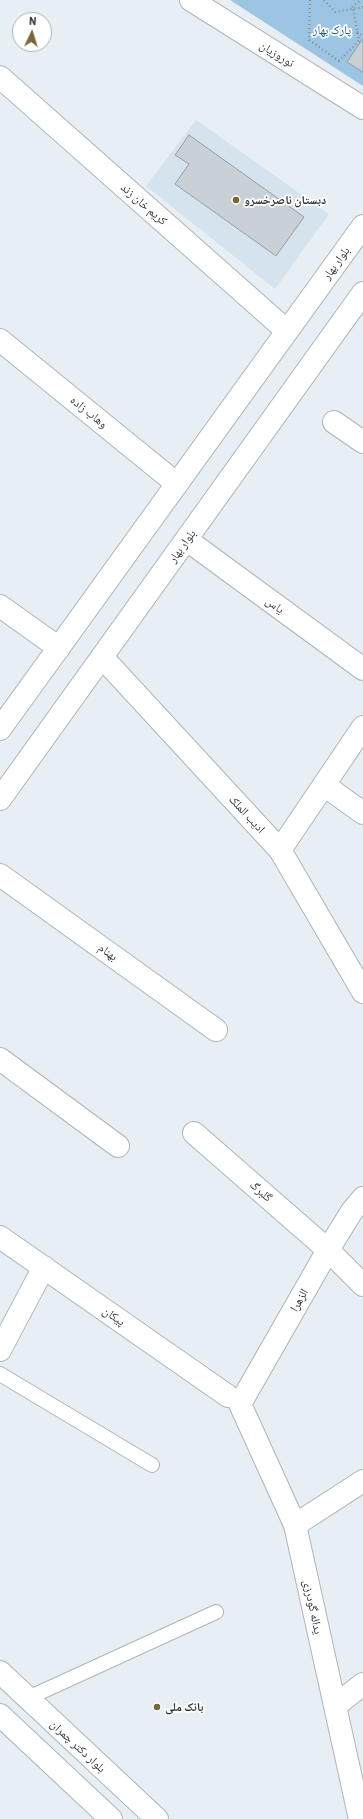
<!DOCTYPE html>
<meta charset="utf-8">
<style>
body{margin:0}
#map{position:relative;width:363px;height:1819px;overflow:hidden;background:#e7eef4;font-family:Barlow,sans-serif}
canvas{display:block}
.north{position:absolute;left:12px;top:12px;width:40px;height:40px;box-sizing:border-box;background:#fff;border:1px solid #adafaf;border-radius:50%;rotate:4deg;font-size:11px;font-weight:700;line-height:16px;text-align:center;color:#333638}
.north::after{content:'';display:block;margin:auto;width:14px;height:18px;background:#796735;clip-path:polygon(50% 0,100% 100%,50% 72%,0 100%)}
</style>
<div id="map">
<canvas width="363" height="1819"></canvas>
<div class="north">N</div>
</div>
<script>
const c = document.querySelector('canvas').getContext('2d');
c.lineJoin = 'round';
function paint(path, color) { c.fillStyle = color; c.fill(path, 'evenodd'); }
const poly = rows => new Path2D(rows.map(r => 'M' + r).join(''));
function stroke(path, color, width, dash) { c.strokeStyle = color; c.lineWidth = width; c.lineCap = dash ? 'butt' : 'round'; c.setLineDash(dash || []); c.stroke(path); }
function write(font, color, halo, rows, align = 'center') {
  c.font = font + ' Barlow,"Noto Naskh Arabic",sans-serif'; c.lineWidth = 3.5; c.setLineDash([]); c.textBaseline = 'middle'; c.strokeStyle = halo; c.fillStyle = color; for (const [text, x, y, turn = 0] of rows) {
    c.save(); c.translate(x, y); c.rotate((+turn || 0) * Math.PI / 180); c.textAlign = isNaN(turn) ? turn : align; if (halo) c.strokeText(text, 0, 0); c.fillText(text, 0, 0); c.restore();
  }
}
const built = poly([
 [196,120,329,214,275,289,146,186]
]);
const green = poly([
 [230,0,363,0,363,86]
]);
const building = poly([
 [362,40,363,40,363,72,347,62,362,40],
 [189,135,304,217,276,256,175,184,189,164,175,155,189,135]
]);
const path = poly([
 [310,0,309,40,339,61,359,41,353,8],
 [324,0,335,12,363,7],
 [352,7,361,0],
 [357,32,363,36]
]);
const service = poly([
 [0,1374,152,1465],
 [28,1698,216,1612]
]);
const minor = poly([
 [191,0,363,108],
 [0,77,287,331],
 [0,340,177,484],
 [334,422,363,442],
 [187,540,363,669],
 [0,606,59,648],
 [102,657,280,850,363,992],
 [324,785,363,813],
 [280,850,363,727],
 [0,875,216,1030],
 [0,1059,118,1146],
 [194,1133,328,1250,363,1285],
 [0,1237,228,1396],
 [0,1350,44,1267],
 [295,1525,363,1481],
 [335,1706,363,1684],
 [360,1819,295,1525,240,1404,328,1250,352,1211,363,1198]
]);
const secondary = poly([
 [0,729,363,226],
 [0,799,363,293],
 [0,1672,157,1819],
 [0,1715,111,1819]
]);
const markers = [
 [236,200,4,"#796735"],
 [157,1707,4,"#796735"]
];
const parkNames = [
 ["پارک بهار",332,30]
];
const streetNames = [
 ["نوروزیان",277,54,32],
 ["کریم خان زند",144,204,41],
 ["بلوار بهار",336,263,-54],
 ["وهاب زاده",89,412,39],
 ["بلوار بهار",182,546,-54],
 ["یاس",275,605,36],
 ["ادیب الملک",247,814,47],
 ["بهنام",108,952,36],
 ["گلبرگ",261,1191,41],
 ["الزهرا",299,1300,-61],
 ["پیکان",114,1316,35],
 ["یداله گودرزی",313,1607,78],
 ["بلوار دکتر چمران",78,1746,43]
];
const poiNames = [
 ["دبستان ناصرخسرو",244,200],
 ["بانک ملی",165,1707]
];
paint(built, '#d5e3ee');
paint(green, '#9cc5e3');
paint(building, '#cad1d6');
stroke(building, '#979ea3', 1);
stroke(service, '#aeb5ba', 16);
stroke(minor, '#aeb5ba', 24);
stroke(secondary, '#aeb5ba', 24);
stroke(path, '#888d91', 2.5, [1, 3]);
stroke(service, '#fff', 14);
stroke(minor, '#fff', 22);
stroke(secondary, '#fff', 22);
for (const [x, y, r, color] of markers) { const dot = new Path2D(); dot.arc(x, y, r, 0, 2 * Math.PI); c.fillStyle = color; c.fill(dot); stroke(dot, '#fff', 1.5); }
write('12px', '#005884', '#fff', parkNames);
write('12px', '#333638', '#fff', streetNames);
write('bold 12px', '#333638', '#fff', poiNames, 'left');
</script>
